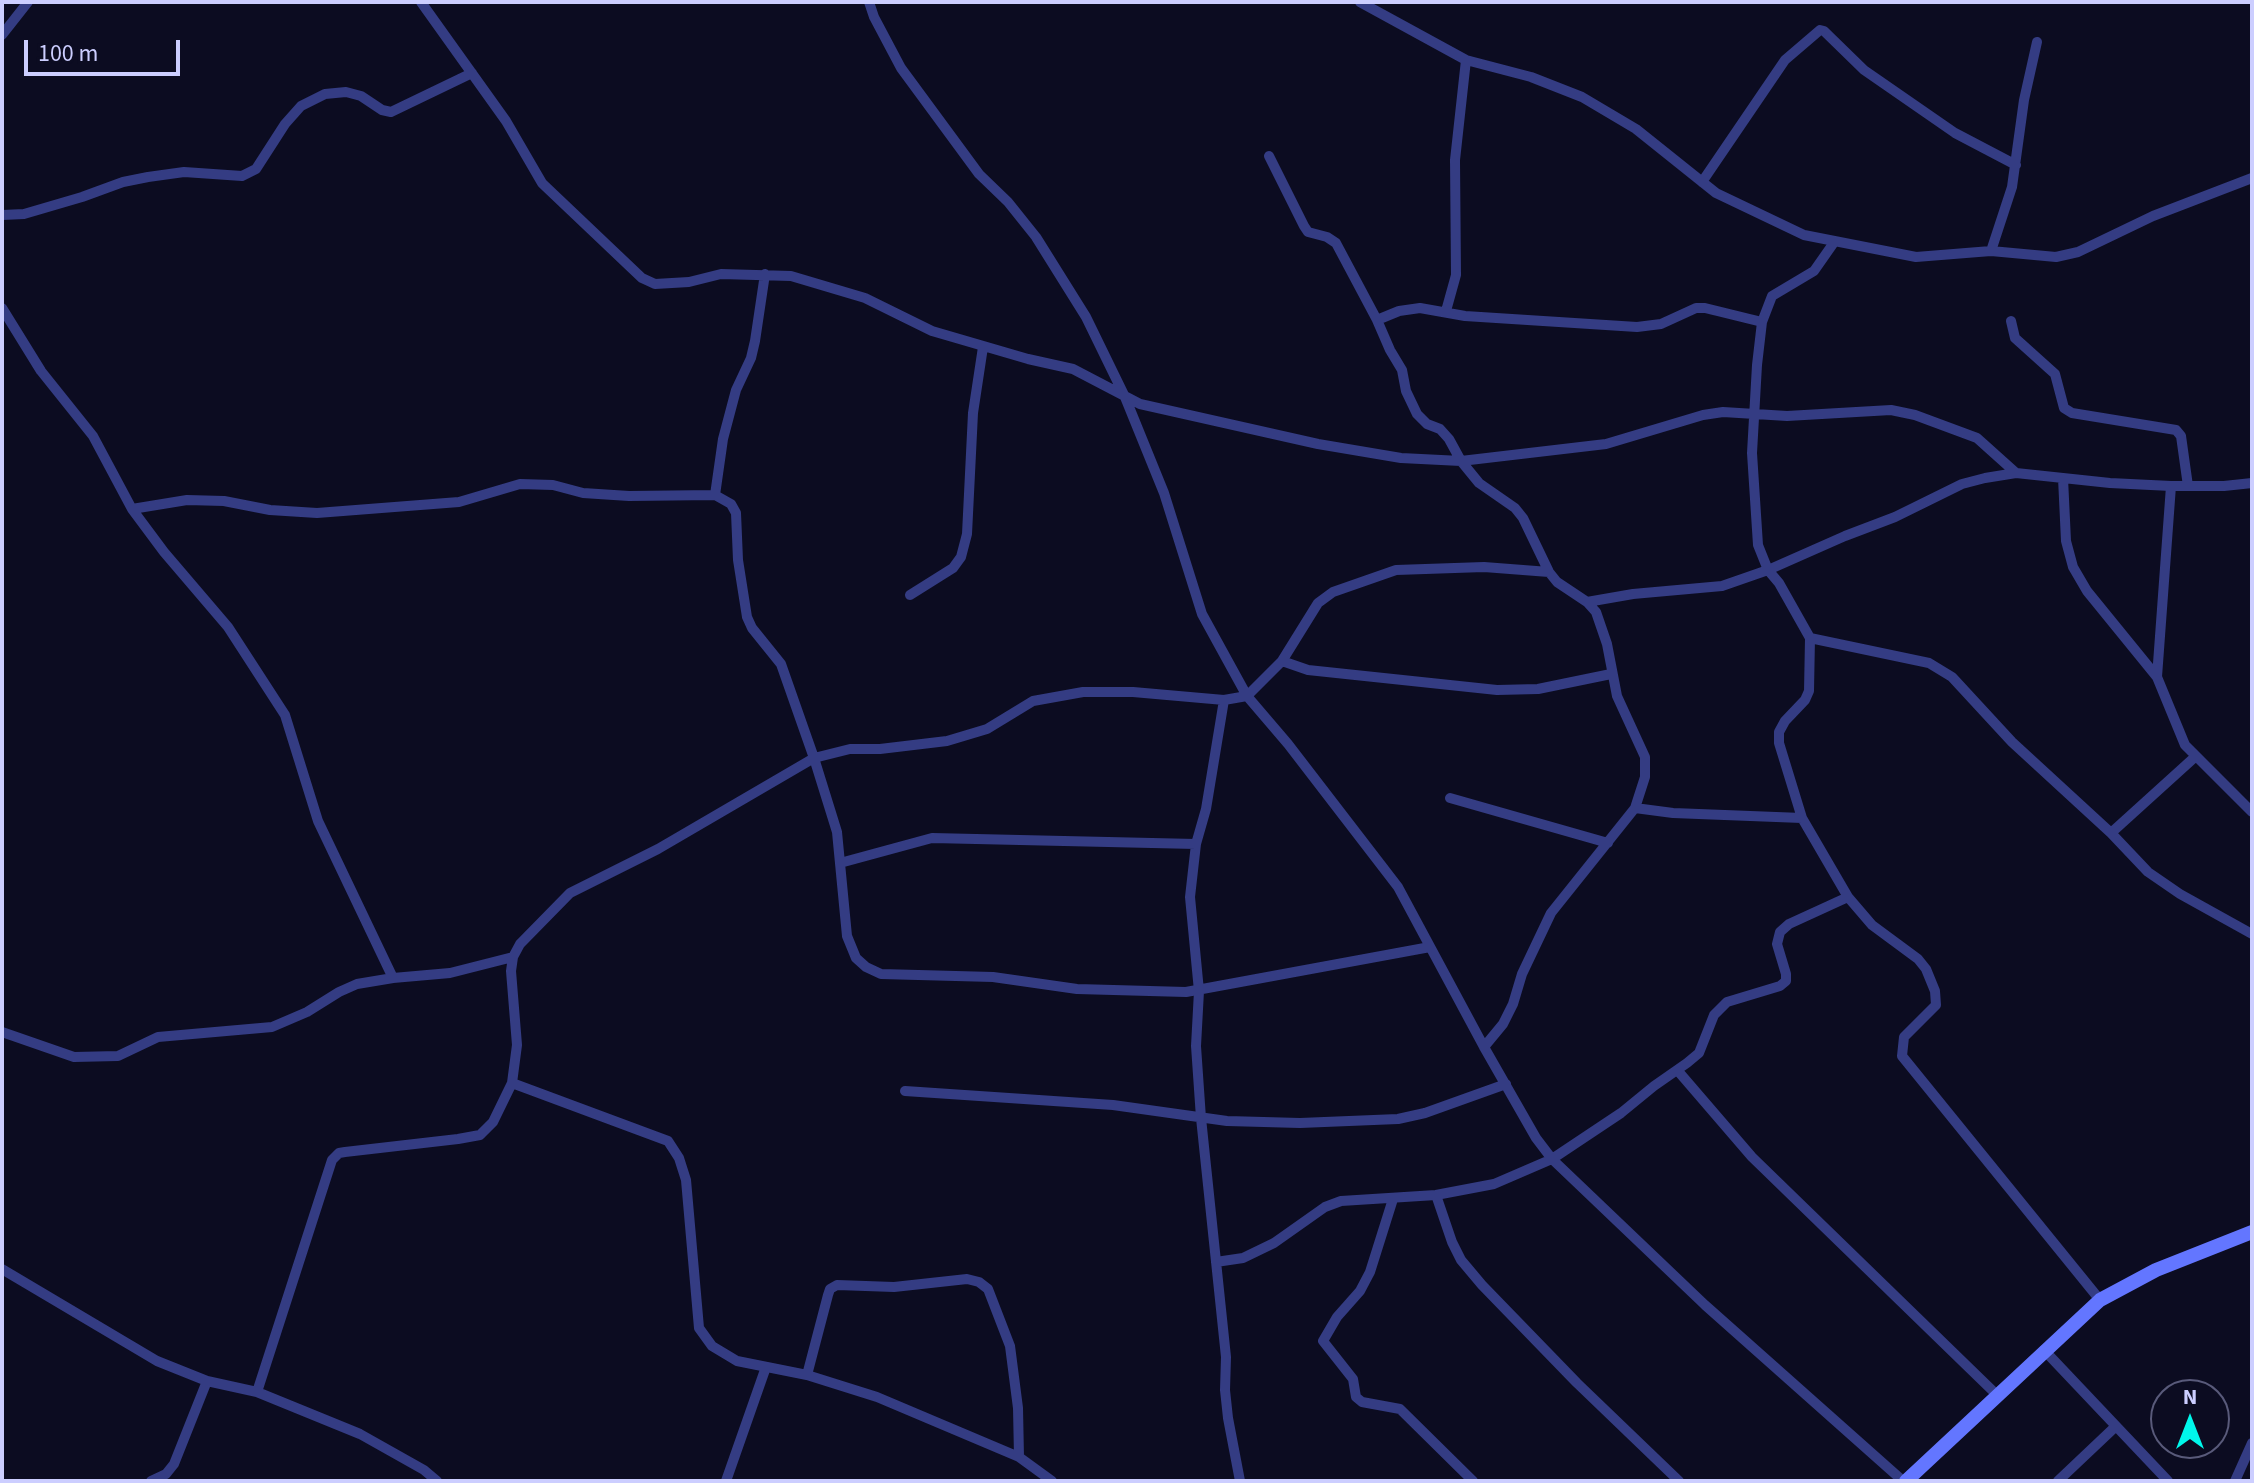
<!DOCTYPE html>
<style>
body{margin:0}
#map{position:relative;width:2254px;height:1483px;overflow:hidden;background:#0c0c21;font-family:"Source Sans 3",sans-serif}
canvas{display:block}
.frame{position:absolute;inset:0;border:4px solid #ccceff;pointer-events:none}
.north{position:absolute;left:2150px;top:1379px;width:80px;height:80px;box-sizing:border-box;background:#0c0c21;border:2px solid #595a7a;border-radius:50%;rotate:0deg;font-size:22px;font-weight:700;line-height:32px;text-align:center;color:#ccceff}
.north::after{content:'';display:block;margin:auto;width:28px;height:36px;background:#00f7eb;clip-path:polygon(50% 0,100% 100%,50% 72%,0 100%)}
.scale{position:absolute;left:24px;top:40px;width:156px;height:36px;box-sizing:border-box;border:4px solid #ccceff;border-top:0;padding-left:10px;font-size:24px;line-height:28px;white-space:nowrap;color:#ccceff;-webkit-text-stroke:6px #0c0c21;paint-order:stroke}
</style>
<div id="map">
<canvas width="2254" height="1483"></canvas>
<div class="frame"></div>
<div class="north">N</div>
<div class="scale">100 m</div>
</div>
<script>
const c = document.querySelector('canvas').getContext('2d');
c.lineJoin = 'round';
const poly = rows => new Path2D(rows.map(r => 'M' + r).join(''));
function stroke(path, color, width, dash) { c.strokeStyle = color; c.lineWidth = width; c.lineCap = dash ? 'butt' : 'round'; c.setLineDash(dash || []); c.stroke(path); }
const street = poly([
 [421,2,506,121,542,183,642,278,655,284,689,282,721,274,791,276,865,298,932,331,1028,359,1073,369,1140,404,1318,444,1401,458,1461,461,1606,444,1703,415,1723,412,1787,416,1891,410,1915,415,1977,438,2016,473],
 [869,2,874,17,901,68,979,174,1008,202,1036,237,1086,317,1125,397,1164,493,1202,614,1247,696,1282,661,1318,603,1333,592,1396,570,1484,567,1549,572],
 [1360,2,1466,60,1531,77,1582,97,1636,129,1716,193,1804,235,1916,257,1991,251,2056,257,2078,252,2153,216,2252,178],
 [2,35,28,2],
 [1269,156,1304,226,1308,232,1327,237,1336,243,1377,320],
 [1702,182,1785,60,1820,30,1824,31,1864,70,1955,133,2016,165],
 [2,215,24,214,82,197,123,182,148,177,184,172,242,176,256,169,285,124,301,106,325,94,346,92,361,96,382,110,391,112,472,73],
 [1835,241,1814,271,1772,296,1762,322,1757,365,1752,453,1758,545,1768,570,1779,583,1810,638,1809,691,1805,700,1785,721,1779,732,1779,743,1802,818,1848,897,1872,925,1918,959,1926,969,1935,991,1936,1005,1904,1037,1902,1056,2100,1300],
 [1991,251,2012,187,2024,100,2037,42],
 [2,308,41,371,93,436,132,509,164,552,228,627,285,715,318,821,393,978],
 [1446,311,1456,275,1455,160,1466,60],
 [2011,321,2015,338,2055,374,2064,408,2072,413,2176,430,2181,436,2188,486],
 [2063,478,2066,541,2073,567,2087,591,2157,677,2185,745,2196,756,2111,833],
 [715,495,723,439,736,390,751,358,755,341,765,274],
 [132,509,187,500,224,501,270,510,317,513,459,502,520,484,553,485,583,493,629,496,715,495,731,504,736,513,738,560,747,617,752,628,781,664,814,758,837,832,847,936,856,958,866,967,881,974,993,977,1077,989,1186,992,1430,947],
 [910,595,953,568,961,557,967,534,973,413,983,347],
 [1587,602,1633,594,1722,586,1768,570,1845,536,1895,517,1962,484,1985,478,2016,473,2110,483,2171,486,2224,486,2252,483],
 [1810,638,1929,663,1952,677,2012,742,2111,833,2148,872,2180,894,2252,934],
 [1282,661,1308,670,1497,690,1538,689,1611,674],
 [2157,677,2171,486],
 [1224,700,1206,809,1196,844,1190,897,1199,991,1196,1046,1201,1118,1226,1357,1225,1390,1228,1418,1240,1481],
 [2196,756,2252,812],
 [1450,798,1608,843],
 [1635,808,1673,813,1802,818],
 [840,863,932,838,1196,844],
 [2,1032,74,1057,118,1056,158,1037,272,1027,307,1012,339,992,357,984,393,978,450,973,513,957],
 [1484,1047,1503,1024,1513,1004,1522,974,1551,913,1635,808,1645,777,1645,757,1617,696,1607,644,1596,612,1587,602,1557,582,1549,572,1523,518,1515,508,1479,483,1461,461,1449,439,1440,429,1427,424,1417,414,1406,391,1402,370,1390,350,1377,320,1399,311,1420,308,1465,316,1637,327,1661,324,1696,308,1705,308,1762,322],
 [1678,1071,1752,1157,1997,1395],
 [512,1083,668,1141,679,1158,686,1180,699,1328,712,1346,737,1361,807,1375,877,1397,1019,1457,1052,1481],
 [905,1091,1113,1105,1227,1121,1300,1123,1398,1119,1425,1113,1506,1084],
 [1436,1195,1452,1242,1461,1260,1482,1285,1577,1383,1679,1481],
 [1393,1199,1370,1272,1360,1291,1337,1317,1323,1341,1353,1379,1356,1397,1362,1402,1400,1409,1473,1481],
 [1216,1262,1243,1258,1274,1243,1325,1207,1341,1201,1436,1195,1494,1184,1552,1159,1621,1113,1654,1086,1687,1063,1699,1053,1714,1015,1727,1002,1780,986,1786,981,1786,974,1777,944,1780,932,1789,924,1848,897],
 [2,1269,157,1361,207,1381,257,1392,360,1434,424,1470,437,1481],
 [2044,1350,2168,1481],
 [807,1375,828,1295,830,1289,837,1285,894,1287,967,1279,979,1282,988,1289,1010,1346,1018,1408,1019,1457],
 [257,1392,332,1160,339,1153,345,1152,458,1139,480,1135,493,1122,512,1083,517,1045,511,971,513,957,520,944,570,893,658,849,814,758,850,749,880,749,947,741,987,729,1033,701,1083,692,1133,692,1224,700,1247,696,1288,744,1398,887,1484,1047,1536,1138,1552,1159,1705,1305,1903,1481],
 [151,1481,166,1474,174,1464,207,1381],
 [726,1481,766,1367],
 [2058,1481,2115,1427],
 [2235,1481,2252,1443]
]);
const secondary = poly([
 [1906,1481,2100,1300,2156,1270,2252,1232]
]);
stroke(street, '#343c83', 10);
stroke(secondary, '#6376ff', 14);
</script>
